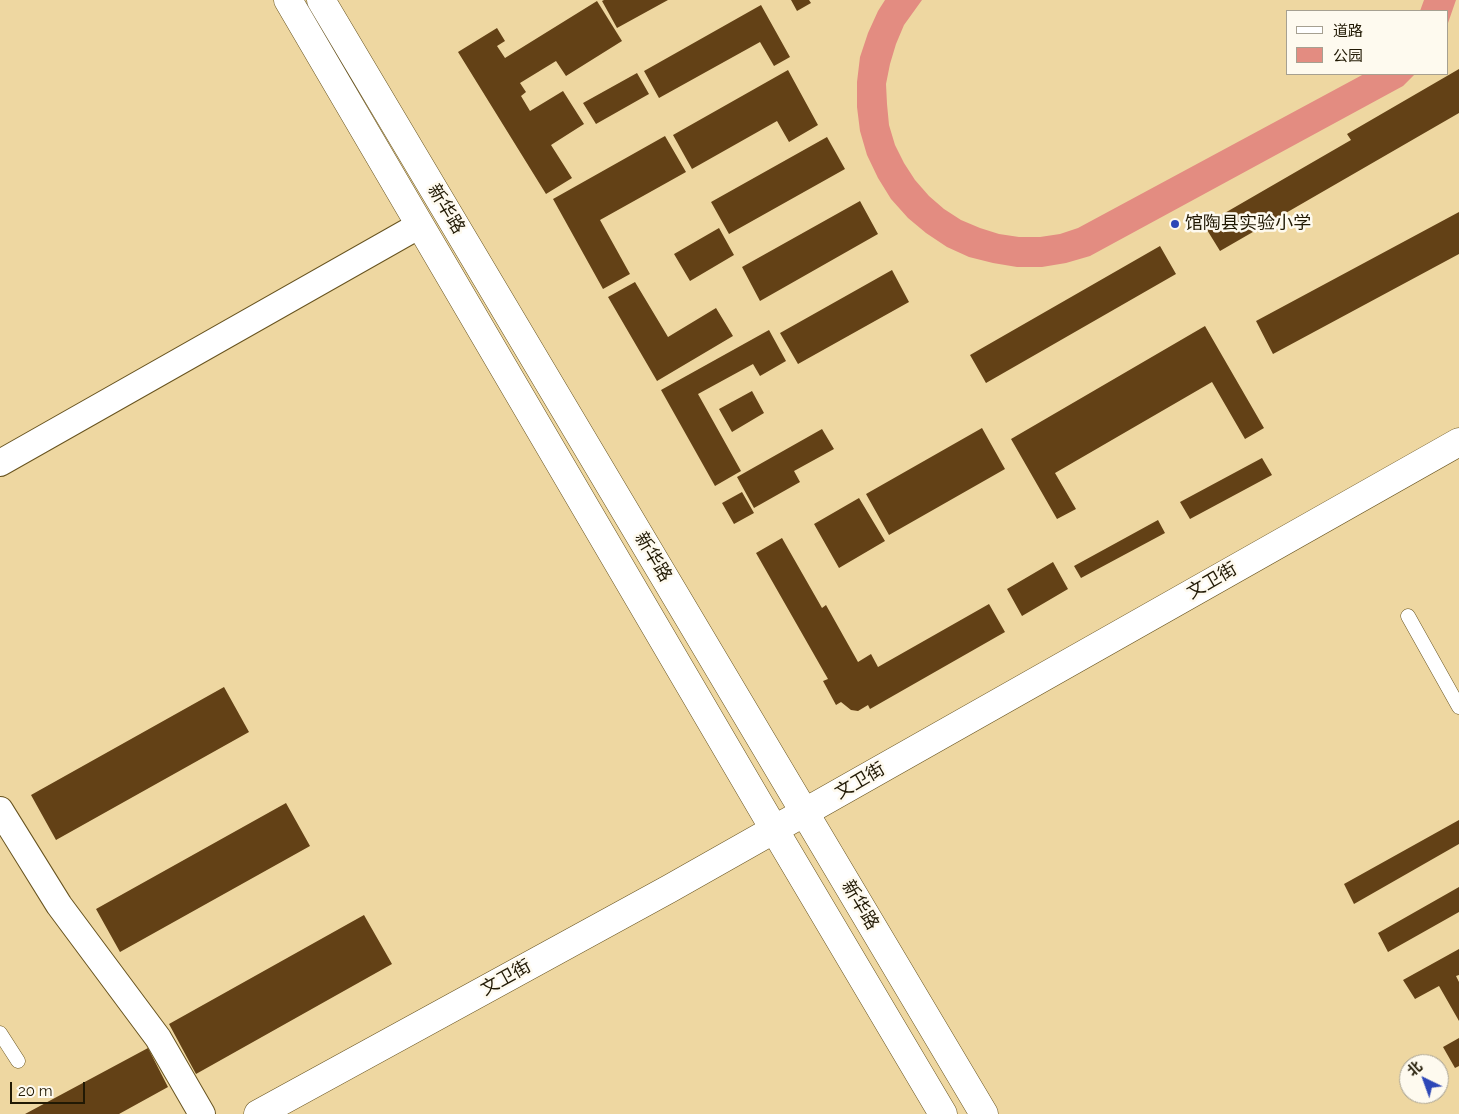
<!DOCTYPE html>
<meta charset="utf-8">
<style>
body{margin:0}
#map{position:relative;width:1459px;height:1114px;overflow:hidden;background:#eed7a1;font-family:Raleway,"Noto Sans SC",sans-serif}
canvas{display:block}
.legend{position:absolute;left:1286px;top:10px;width:162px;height:65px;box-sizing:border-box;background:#fefaef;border:1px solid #a6a091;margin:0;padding:6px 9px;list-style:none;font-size:15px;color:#211904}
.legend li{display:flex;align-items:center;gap:10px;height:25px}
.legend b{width:25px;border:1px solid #a6a091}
.north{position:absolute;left:1399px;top:1054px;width:50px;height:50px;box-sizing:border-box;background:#fefaef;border:1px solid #a6a091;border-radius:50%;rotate:318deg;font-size:14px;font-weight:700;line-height:20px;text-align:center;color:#211904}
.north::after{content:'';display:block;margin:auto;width:18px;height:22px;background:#2d47b7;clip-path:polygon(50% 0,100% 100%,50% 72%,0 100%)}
.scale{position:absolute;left:10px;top:1082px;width:75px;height:22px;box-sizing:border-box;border:2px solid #211904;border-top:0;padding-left:6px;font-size:15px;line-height:18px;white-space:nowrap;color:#211904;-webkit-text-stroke:4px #fefaef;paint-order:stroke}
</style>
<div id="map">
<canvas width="1459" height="1114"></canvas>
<ul class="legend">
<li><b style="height:6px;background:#fff"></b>道路</li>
<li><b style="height:14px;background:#e38c81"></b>公园</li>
</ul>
<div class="north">北</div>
<div class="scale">20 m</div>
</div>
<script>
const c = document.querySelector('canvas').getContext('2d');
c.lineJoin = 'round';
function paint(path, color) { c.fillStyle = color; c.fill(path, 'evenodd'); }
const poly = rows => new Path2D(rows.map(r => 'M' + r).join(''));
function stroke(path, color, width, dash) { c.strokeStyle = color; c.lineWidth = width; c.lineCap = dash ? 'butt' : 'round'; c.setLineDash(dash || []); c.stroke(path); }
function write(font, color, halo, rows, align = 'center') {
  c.font = font + ' Raleway,"Noto Sans SC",sans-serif'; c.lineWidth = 5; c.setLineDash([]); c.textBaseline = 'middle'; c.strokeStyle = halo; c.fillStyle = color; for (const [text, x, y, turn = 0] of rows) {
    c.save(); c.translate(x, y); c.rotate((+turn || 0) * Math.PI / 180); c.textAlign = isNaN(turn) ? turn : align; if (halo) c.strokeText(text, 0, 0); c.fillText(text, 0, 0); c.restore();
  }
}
const green = poly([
 [885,0,922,0,904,25,896,44,890,64,886,84,887,104,889,125,895,145,904,163,915,180,929,196,944,209,961,220,980,228,999,234,1019,237,1040,237,1060,234,1078,228,1364,74,1415,74,1403,86,1090,256,1066,263,1042,267,1017,267,993,263,969,257,947,247,926,233,908,218,891,199,878,178,867,155,860,131,857,107,857,82,860,57,868,33,878,11],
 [1424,0,1456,0,1448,23,1448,11,1420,11]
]);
const building = poly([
 [604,0,668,0,617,28,602,1],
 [791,0,809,0,811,3,797,11],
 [597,1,622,41,566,76,556,61,520,83,526,92,521,96,530,111,563,91,584,124,551,145,572,178,546,194,458,52,497,28,505,41,497,46,505,58],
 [761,5,790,57,774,66,760,42,659,98,644,71],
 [1459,69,1459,113,1220,251,1204,225,1351,140,1347,134],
 [788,70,818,125,789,142,777,121,692,169,673,135],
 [637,73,649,94,596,124,583,103],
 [665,136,686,172,600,220,630,274,603,289,553,199],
 [827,137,845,169,729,234,711,202],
 [860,201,878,234,760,301,742,267],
 [1459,212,1459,254,1273,354,1256,321],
 [719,228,734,255,690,281,674,254],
 [1160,246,1176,274,986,383,970,355],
 [892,270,909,302,798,364,780,333],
 [635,282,668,337,716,308,733,336,657,381,608,297],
 [1205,326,1264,428,1245,439,1212,382,1055,473,1076,509,1057,519,1011,439],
 [769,330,786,361,760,376,753,364,698,394,741,471,715,486,661,390],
 [752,391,764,413,732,432,719,409],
 [982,428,1005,469,889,535,866,494],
 [822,429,834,449,794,471,800,482,754,508,737,477],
 [1262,458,1272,475,1190,519,1180,502],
 [742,492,754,513,734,524,722,503],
 [859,498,885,541,839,568,814,524],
 [1158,520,1165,533,1081,578,1074,566],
 [782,538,822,608,826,605,858,662,871,654,878,667,989,604,1005,632,870,709,868,705,858,711,851,710,841,702,836,705,823,681,828,679,756,553],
 [1053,562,1068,589,1022,616,1007,589],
 [224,687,249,732,56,840,31,795],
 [286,803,310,846,120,952,96,909],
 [1459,820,1459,844,1354,904,1344,884],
 [1459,887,1459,912,1388,952,1378,933],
 [364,915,392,964,196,1074,169,1024],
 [1459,949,1459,975,1456,976,1459,982,1459,1021,1439,986,1415,999,1403,980],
 [1459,1038,1459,1066,1455,1068,1443,1047],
 [148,1048,168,1087,119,1114,25,1114]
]);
const lane = poly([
 [1408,616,1459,707],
 [0,1033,18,1061]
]);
const street = poly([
 [0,463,420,225],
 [0,810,59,905,158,1038,202,1114]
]);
const secondary = poly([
 [288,0,774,829,943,1114],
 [321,0,984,1114],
 [258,1114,669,889,1459,442]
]);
const markers = [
 [1175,224,5,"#2d47b7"]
];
const streetNames = [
 ["新华路",446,209,59],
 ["新华路",653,557,59],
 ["文卫街",1212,581,-30],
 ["文卫街",860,781,-30],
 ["新华路",860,905,59],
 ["文卫街",506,978,-29]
];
const poiNames = [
 ["馆陶县实验小学",1185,224]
];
paint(green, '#e38c81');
paint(building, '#634116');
stroke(lane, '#67531f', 15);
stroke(street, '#67531f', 28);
stroke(secondary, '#67531f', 29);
stroke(lane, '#fff', 14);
stroke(street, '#fff', 26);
stroke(secondary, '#fff', 28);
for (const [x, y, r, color] of markers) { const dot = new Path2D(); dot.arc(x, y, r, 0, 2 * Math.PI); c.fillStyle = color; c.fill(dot); stroke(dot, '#fefaef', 2); }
write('18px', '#211904', '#fefaef', streetNames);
write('18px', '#211904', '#fefaef', poiNames, 'left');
</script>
